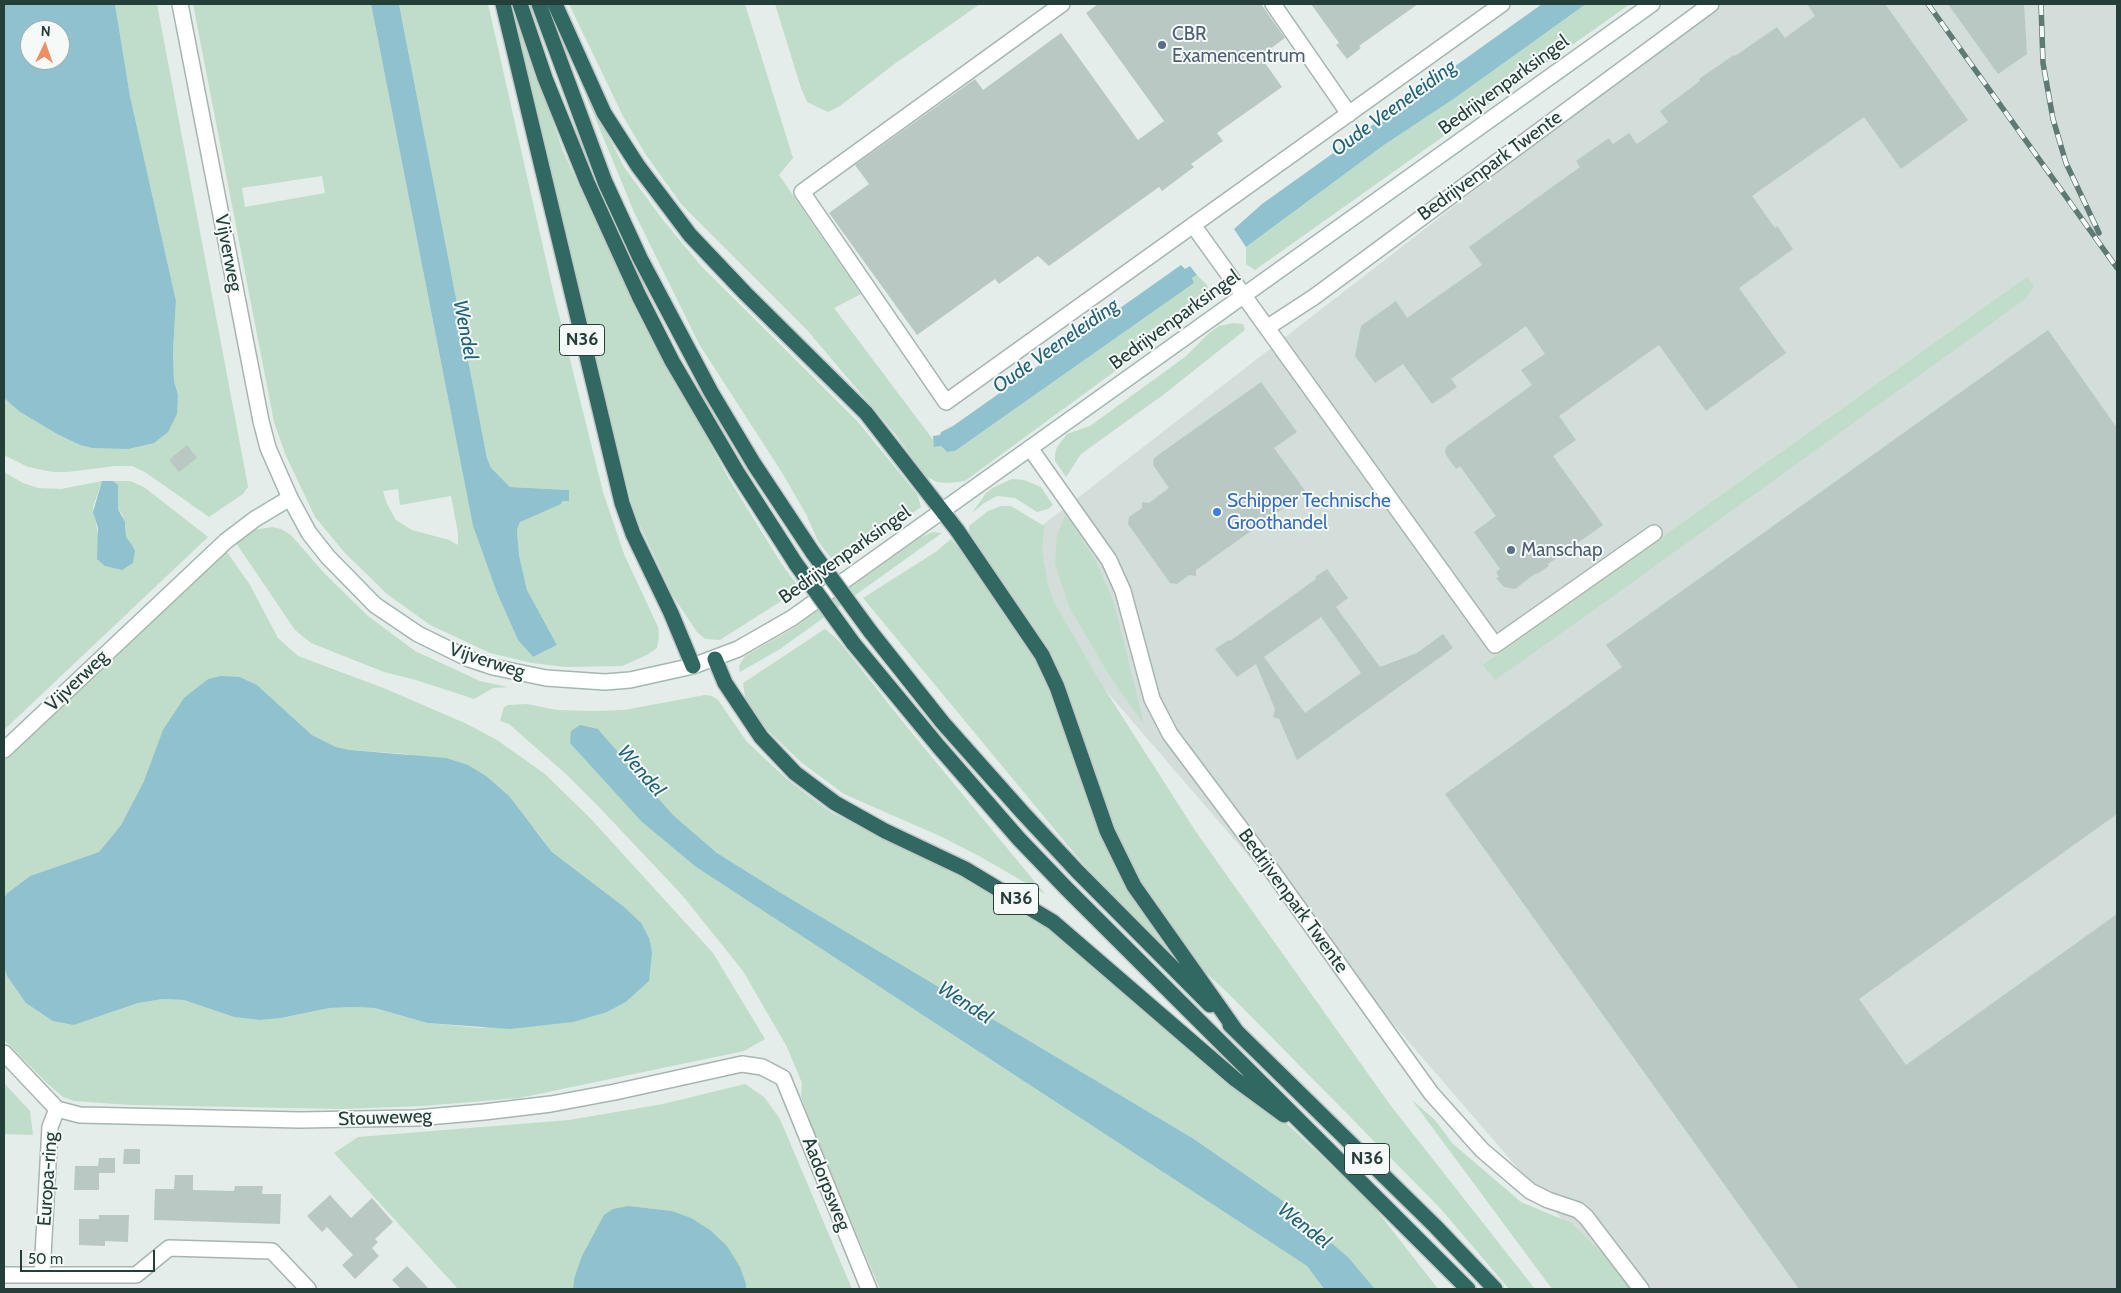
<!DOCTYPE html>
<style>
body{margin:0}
#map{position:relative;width:2121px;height:1293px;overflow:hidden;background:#e4edea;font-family:Cabin,sans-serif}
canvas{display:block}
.frame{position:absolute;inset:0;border:5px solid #243e39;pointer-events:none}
.north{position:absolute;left:20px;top:20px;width:50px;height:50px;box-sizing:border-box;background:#f5faf8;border:1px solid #a1afac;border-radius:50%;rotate:3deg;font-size:14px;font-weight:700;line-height:20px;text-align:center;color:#243e39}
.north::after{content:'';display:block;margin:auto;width:18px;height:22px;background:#ec8f64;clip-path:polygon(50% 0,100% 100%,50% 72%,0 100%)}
.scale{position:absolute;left:20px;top:1250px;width:135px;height:22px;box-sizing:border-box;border:2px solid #243e39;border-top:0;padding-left:6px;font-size:15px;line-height:18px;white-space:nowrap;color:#243e39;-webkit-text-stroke:4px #f5faf8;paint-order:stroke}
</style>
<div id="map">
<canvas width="2121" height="1293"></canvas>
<div class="frame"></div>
<div class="north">N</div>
<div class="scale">50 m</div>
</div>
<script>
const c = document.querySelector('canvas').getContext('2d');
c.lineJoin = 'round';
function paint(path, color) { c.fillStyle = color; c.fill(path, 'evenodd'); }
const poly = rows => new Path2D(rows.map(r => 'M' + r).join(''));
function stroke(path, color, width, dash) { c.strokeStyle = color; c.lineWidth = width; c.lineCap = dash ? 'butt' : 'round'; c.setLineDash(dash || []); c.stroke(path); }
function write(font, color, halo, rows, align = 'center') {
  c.font = font + ' Cabin,sans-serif'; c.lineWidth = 4; c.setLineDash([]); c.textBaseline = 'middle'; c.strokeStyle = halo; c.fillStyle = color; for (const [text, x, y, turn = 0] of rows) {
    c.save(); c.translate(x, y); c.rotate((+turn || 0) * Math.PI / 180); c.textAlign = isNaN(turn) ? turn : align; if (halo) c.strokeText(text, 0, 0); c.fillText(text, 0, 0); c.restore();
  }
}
const built = poly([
 [1715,4,2117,4,2117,1289,1622,1289,995,562]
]);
const green = poly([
 [115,4,157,4,247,481,248,487,243,494,209,517,145,472,132,466,115,466,67,472,53,472,28,467,4,455,4,398,20,412,57,434,80,445,178,395,174,381,173,351,176,301,130,96],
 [193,4,371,4,473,526,497,593,518,640,533,657,557,645,527,590,519,555,517,531,520,522,562,501,569,490,510,487,491,469,487,458,399,4,488,4,553,291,603,492,624,554,658,627,659,637,657,648,647,655,622,666,565,667,532,663,490,653,430,625,387,594,345,553,315,517,286,456,274,422],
 [322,176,325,193,245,207,242,188],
 [398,489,400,505,451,496,458,533,458,545,449,540,412,530,396,520,387,504,383,491],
 [569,4,745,4,793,158,779,175,861,294,834,308,934,441,934,447,941,446,947,452,955,451,1194,283,1192,278,1197,275,1207,285,1211,301,965,481,949,483,937,482,925,476,896,435,807,330,682,205,646,155,623,116],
 [775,4,980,4,893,65,840,106,828,112,807,102,801,88],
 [1586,4,1630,4,1255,270,1246,264,1246,247,1384,145,1455,98],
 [514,8,563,151,627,289,729,479,781,563,800,589,720,640,705,639,697,632,673,596,634,513,507,10],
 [578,76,624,167,663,220,701,266,857,421,917,494,921,507,837,566,818,541,806,514,781,471,699,344,634,212],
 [2027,277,2034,286,2025,299,1598,607,1495,680,1483,665],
 [1233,323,1243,324,1245,330,1163,395,1081,454,1066,477,1055,461,1055,454,1057,447,1067,434,1090,426,1185,357,1209,333,1219,326],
 [4,472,23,483,38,488,61,489,102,481,93,507,98,535,132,545,125,537,126,527,122,514,118,509,118,485,113,481,130,481,144,487,208,537,4,730],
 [1012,479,1024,480,1041,487,1053,505,1048,509,1037,512,1015,498,997,496,984,503,972,513,986,493,994,487],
 [1001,506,1011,506,1044,526,1042,549,1048,586,1054,602,1097,677,1196,832,1391,1106,1535,1289,1509,1289,1440,1208,1230,995,1202,969,1146,895,1119,844,1077,723,1064,681,1033,627,970,541,969,526,988,511],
 [1065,516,1072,523,1094,558,1113,600,1144,724,1109,675,1069,606,1055,564,1057,536],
 [272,527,281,529,291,535,324,573,368,616,415,651,480,681,508,687,493,688,474,699,416,680,384,672,311,643,295,630,234,540,253,530],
 [933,532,942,533,780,649,740,672,739,666,745,656,794,628,921,537],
 [951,539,972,563,1039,659,1053,691,1105,846,1158,936,1195,983,1109,895,863,598,937,551],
 [225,549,250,585,278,638,298,656,386,689,467,724,497,740,545,774,591,819,713,953,765,1039,744,1051,519,1098,423,1106,341,1109,131,1105,74,1101,63,1097,49,1085,4,1040,4,967,7,976,74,1025,138,1003,163,999,184,1000,234,1017,260,1020,281,1018,330,1008,353,1007,375,1008,427,1023,481,1028,607,1012,626,1002,649,981,623,906,552,852,535,829,407,754,350,750,336,747,312,735,257,685,240,677,208,679,202,684,144,781,121,825,99,852,30,876,6,894,4,900,4,760],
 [825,629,838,640,911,732,1045,894,979,856,942,837,844,794,802,763,764,727,746,702,743,683],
 [705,695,712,696,718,700,747,742,788,780,832,813,932,858,1035,914,1261,1099,1371,1203,1438,1289,1375,1289,1348,1257,1279,1198,1194,1139,781,893,717,853,673,815,598,729,642,822,696,867,1307,1266,1324,1289,880,1289,814,1134,801,1096,802,1083,787,1047,743,971,682,895,599,807,566,774,509,724,500,721,504,707,508,705,527,704,557,710,594,711,624,710],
 [4,1083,30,1111,33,1135,4,1134],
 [745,1084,764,1097,780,1119,852,1289,746,1289,746,1284,672,1211,629,1206,574,1279,573,1289,458,1289,334,1153,358,1137,569,1120,663,1104],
 [1412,1100,1435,1120,1452,1143,1521,1202,1571,1223,1603,1254,1630,1289,1552,1289]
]);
const water = poly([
 [4,4,115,4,130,96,176,301,173,351,174,381,178,395,177,414,168,432,154,443,128,449,93,448,80,445,57,434,20,412,4,398],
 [30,30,60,30,60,60,30,60],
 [371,4,399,4,487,458,491,468,510,487,569,490,569,501,562,501,561,504,520,522,517,530,519,555,527,590,557,645,533,657,518,640,497,593,473,526],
 [1542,4,1586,4,1455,98,1384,145,1246,247,1234,229,1262,204],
 [1181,265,1185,269,1190,266,1193,270,1197,275,1192,278,1194,283,955,451,947,452,941,446,934,447,933,436,940,435,941,432,953,426],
 [102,481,113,481,118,485,118,509,125,522,126,537,132,545,135,551,133,563,122,570,105,566,97,559,98,528,93,512],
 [221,676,240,677,257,685,312,735,336,747,350,750,446,758,468,765,486,776,509,796,552,852,623,906,641,923,649,938,652,952,649,981,626,1002,607,1012,573,1022,510,1029,427,1023,375,1008,353,1007,330,1008,281,1018,260,1020,234,1017,184,1000,163,999,138,1003,74,1025,53,1021,26,1003,7,976,4,967,4,900,6,894,30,876,99,852,121,825,144,781,163,730,184,698,208,679],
 [580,725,598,729,673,815,717,853,781,893,1194,1139,1279,1198,1348,1257,1375,1289,1324,1289,1307,1266,696,867,642,822,570,743,571,731],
 [629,1206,672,1211,691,1218,710,1230,727,1246,740,1267,746,1284,746,1289,573,1289,574,1279,582,1256,604,1215,613,1209]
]);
const building = poly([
 [1098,4,1261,4,1285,38,1260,56,1282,87,1217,133,1223,141,1191,164,1194,167,1162,191,1159,187,1049,266,1038,256,999,284,995,279,917,335,829,213,869,184,855,165,975,79,983,90,1061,33,1138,140,1164,121,1086,13],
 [1311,4,1418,4,1359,46,1361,48,1347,59,1336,45,1339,43],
 [1807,4,1885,4,1968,120,1901,169,1864,117,1752,196,1775,228,1777,226,1793,249,1739,288,1786,353,1706,411,1659,345,1559,416,1576,440,1553,456,1603,525,1548,564,1549,566,1537,574,1536,573,1515,589,1504,587,1496,578,1499,577,1496,572,1500,569,1474,532,1496,516,1460,466,1456,469,1446,455,1445,450,1447,446,1532,385,1521,370,1545,354,1526,326,1451,379,1457,387,1432,404,1403,364,1375,383,1355,356,1361,326,1396,301,1407,318,1482,265,1469,247,1580,167,1576,161,1609,138,1613,144,1629,133,1637,144,1668,122,1660,111,1700,81,1699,79,1734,55,1735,56,1777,27,1785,38,1815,16],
 [1948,4,2024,4,2027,54,1998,74],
 [2048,330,2117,428,2117,814,1859,999,1906,1065,2117,914,2117,1289,1799,1289,1445,794,1622,667,1606,645],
 [1261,382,1297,432,1274,448,1306,492,1196,570,1196,576,1189,575,1177,584,1170,583,1128,524,1129,517,1142,508,1142,502,1149,503,1169,488,1153,465,1154,458],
 [187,445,197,458,179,472,169,460],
 [1327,569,1348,598,1336,607,1380,667,1417,653,1443,634,1453,648,1297,760,1279,719,1273,717,1275,709,1256,664,1237,677,1215,649,1229,640,1230,641,1316,579,1315,577],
 [1321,617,1361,673,1305,713,1264,657],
 [124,1149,140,1149,140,1164,123,1164],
 [99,1158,115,1158,115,1173,99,1173,99,1190,74,1190,75,1166,98,1166],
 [175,1175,193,1175,193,1190,234,1191,235,1186,263,1186,262,1194,281,1194,280,1224,154,1220,155,1189,174,1189],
 [330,1195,351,1218,372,1198,393,1222,375,1239,378,1242,372,1248,379,1256,355,1279,342,1265,353,1255,327,1227,322,1232,307,1216],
 [99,1215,129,1215,128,1242,105,1241,105,1246,79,1245,79,1219,99,1219],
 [407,1266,413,1272,429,1289,401,1289,392,1280]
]);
const street = poly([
 [180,4,261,421,268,448,290,498],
 [1062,4,802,192,946,402,1502,4],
 [1273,4,1349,114],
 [1193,225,1495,645,1654,533],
 [1268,327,1314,297,1711,4],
 [1030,448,1109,560,1123,591,1152,699,1170,734,1262,857,1431,1093,1482,1150,1530,1191,1548,1200,1578,1210,1586,1217,1641,1289],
 [4,1053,57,1109,80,1115,300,1120,416,1118,484,1112,551,1104,615,1092,742,1064,762,1067,783,1078,869,1289],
 [42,1274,50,1127,57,1109],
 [4,1275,136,1275,169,1248,272,1251,308,1289]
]);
const secondary = poly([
 [4,750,226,541,255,519,290,498,309,533,328,557,375,605,418,634,469,659,493,667,546,678,605,682,630,680,693,666,738,649,792,618,1652,4]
]);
const highway = poly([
 [503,4,622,503,633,534,671,613,693,666],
 [520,4,545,78,587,182,639,296,672,361,737,472,796,564],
 [539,4,605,182,640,258,711,392,754,464,813,553],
 [555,4,604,113,638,166,690,235,745,293,866,413,957,530,1042,655,1057,687,1107,831,1134,886,1237,1032],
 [870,631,943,723,1023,813,1077,871,1210,1005],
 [853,643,939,747,1019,839,1067,889,1468,1289],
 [715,659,725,683,761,737,795,773,835,803,885,831,965,869,1053,922,1235,1079,1284,1115],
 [1230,1025,1435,1226,1495,1289]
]);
const rail = poly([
 [1928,4,2117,268],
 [2041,4,2043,63,2053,119,2066,163,2099,233]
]);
const highwayBridge = poly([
 [813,553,870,631],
 [796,564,853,643]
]);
const markers = [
 [1162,45,5,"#5c6f8a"],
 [1217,512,5,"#3f7fe0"],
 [1511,550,5,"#5c6f8a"]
];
const shields = [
 [582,340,45],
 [1016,899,45],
 [1367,1159,45]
];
const shieldNames = [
 ["N36",582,340],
 ["N36",1016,899],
 ["N36",1367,1159]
];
const serviceNames = [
 ["CBR",1172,34],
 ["Examencentrum",1172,56],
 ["Manschap",1521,550]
];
const streetNames = [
 ["Bedrijvenparksingel",1504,85,-36],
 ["Bedrijvenpark Twente",1490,166,-36],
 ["Vijverweg",228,253,79],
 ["Bedrijvenparksingel",1175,320,-36],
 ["Bedrijvenparksingel",845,555,-35],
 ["Vijverweg",487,661,18],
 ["Vijverweg",77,681,-44],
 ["Bedrijvenpark Twente",1293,901,54],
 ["Stouweweg",385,1118,-2],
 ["Europa-ring",48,1179,-86],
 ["Aadorpsweg",826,1184,68]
];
const shopNames = [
 ["Schipper Technische",1227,501],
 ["Groothandel",1227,523]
];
const waterNames = [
 ["Oude Veeneleiding",1394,108,-36],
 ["Wendel",465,330,79],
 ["Oude Veeneleiding",1056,346,-35],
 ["Wendel",641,771,49],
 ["Wendel",965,1003,33],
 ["Wendel",1304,1226,38]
];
paint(built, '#d3ddd9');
paint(green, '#bfddc9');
paint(water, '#8fc1cf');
paint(building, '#bac8c3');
stroke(street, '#a7b5b1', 18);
stroke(secondary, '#a3b8b2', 18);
stroke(highway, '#c2c9c8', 18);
stroke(street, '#fff', 15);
stroke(secondary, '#fff', 15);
stroke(highway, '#316962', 15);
stroke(rail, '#5f7a74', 5.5);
stroke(rail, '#f5faf8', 4, [11]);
stroke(highwayBridge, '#c2c9c8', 18, []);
stroke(highwayBridge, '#316962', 15);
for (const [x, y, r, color] of markers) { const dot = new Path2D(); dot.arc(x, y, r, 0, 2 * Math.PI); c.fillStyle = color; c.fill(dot); stroke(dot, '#f5faf8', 2); }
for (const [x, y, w] of shields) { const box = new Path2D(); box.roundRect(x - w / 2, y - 15.5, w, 31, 4); c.fillStyle = '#f5faf8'; c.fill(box); stroke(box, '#243e39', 1); }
write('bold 18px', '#243e39', null, shieldNames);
write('19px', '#4e5e75', '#f5faf8', serviceNames, 'left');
write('19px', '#243e39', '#f5faf8', streetNames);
write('19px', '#366cbe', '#f5faf8', shopNames, 'left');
write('italic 20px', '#216378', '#f5faf8', waterNames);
</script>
